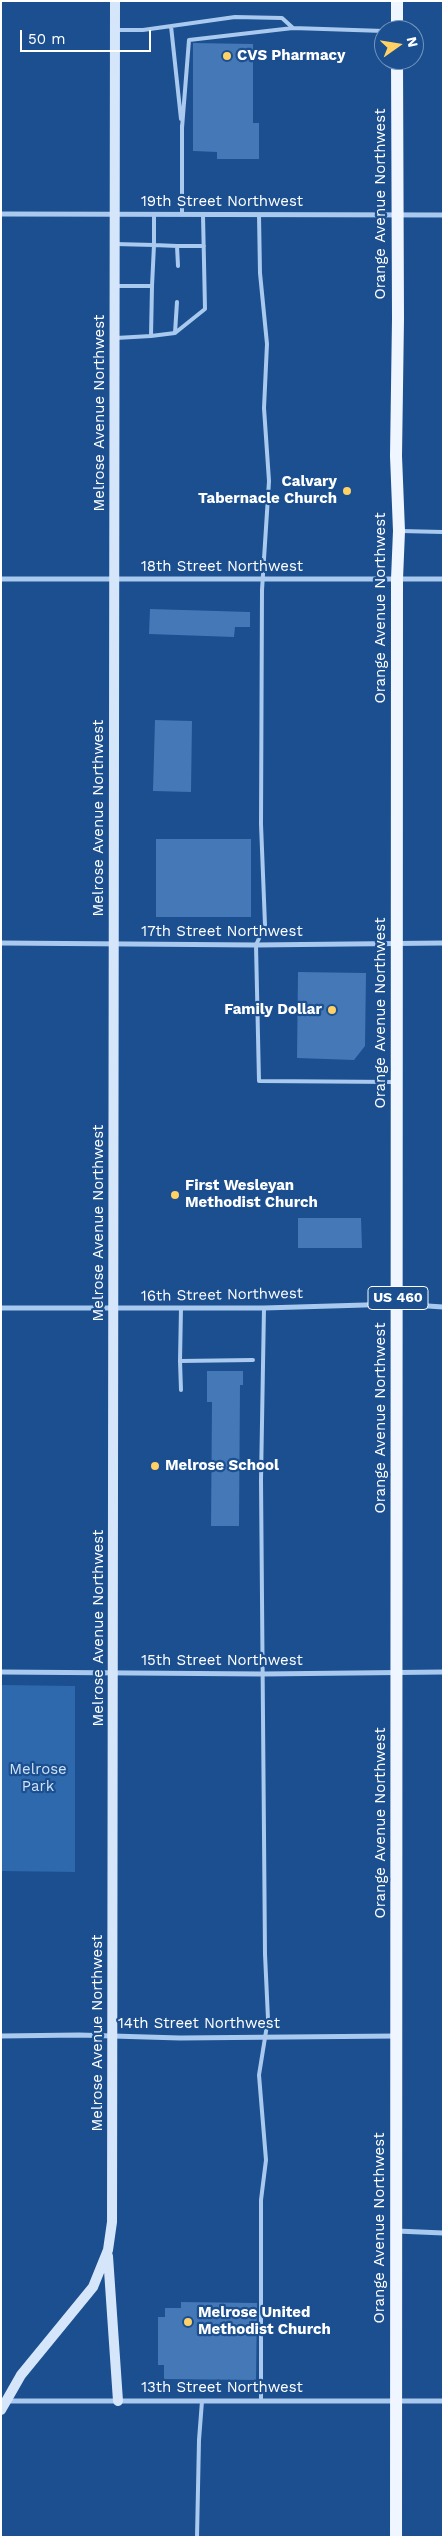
<!DOCTYPE html>
<style>
body{margin:0}
#map{position:relative;width:444px;height:2538px;overflow:hidden;background:#1b4f8f;font-family:"Work Sans",sans-serif}
canvas{display:block}
.frame{position:absolute;inset:0;border:2px solid #fff;pointer-events:none}
.north{position:absolute;left:374px;top:20px;width:50px;height:50px;box-sizing:border-box;background:#1b4f8f;border:1px solid #7695bc;border-radius:50%;rotate:77deg;font-size:14px;font-weight:700;line-height:20px;text-align:center;color:#fff}
.north::after{content:'';display:block;margin:auto;width:18px;height:22px;background:#ffd166;clip-path:polygon(50% 0,100% 100%,50% 72%,0 100%)}
.scale{position:absolute;left:20px;top:30px;width:131px;height:22px;box-sizing:border-box;border:2px solid #fff;border-top:0;padding-left:6px;font-size:15px;line-height:18px;white-space:nowrap;color:#fff;-webkit-text-stroke:4px #1b4f8f;paint-order:stroke}
</style>
<div id="map">
<canvas width="444" height="2538"></canvas>
<div class="frame"></div>
<div class="north">N</div>
<div class="scale">50 m</div>
</div>
<script>
const c = document.querySelector('canvas').getContext('2d');
c.lineJoin = 'round';
function paint(path, color) { c.fillStyle = color; c.fill(path, 'evenodd'); }
const poly = rows => new Path2D(rows.map(r => 'M' + r).join(''));
function stroke(path, color, width, dash) { c.strokeStyle = color; c.lineWidth = width; c.lineCap = dash ? 'butt' : 'round'; c.setLineDash(dash || []); c.stroke(path); }
function write(font, color, halo, rows, align = 'center') {
  c.font = font + ' "Work Sans",sans-serif'; c.lineWidth = 4.5; c.setLineDash([]); c.textBaseline = 'middle'; c.strokeStyle = halo; c.fillStyle = color; for (const [text, x, y, turn = 0] of rows) {
    c.save(); c.translate(x, y); c.rotate((+turn || 0) * Math.PI / 180); c.textAlign = isNaN(turn) ? turn : align; if (halo) c.strokeText(text, 0, 0); c.fillText(text, 0, 0); c.restore();
  }
}
const green = poly([
 [1,1685,75,1686,75,1872,1,1871]
]);
const building = poly([
 [193,43,253,44,253,123,259,123,259,159,217,159,217,152,193,151],
 [150,609,250,612,250,627,235,627,234,637,149,634],
 [155,720,192,721,191,792,153,791],
 [156,839,251,839,251,917,156,917],
 [298,972,366,973,365,1046,354,1060,297,1058],
 [298,1218,361,1218,362,1248,298,1248],
 [207,1371,243,1371,243,1385,240,1385,239,1526,211,1526,212,1402,207,1402],
 [181,2302,257,2303,256,2380,164,2379,164,2365,158,2365,158,2317,165,2317,165,2308,181,2308]
]);
const lane = poly([
 [171,26,181,119],
 [116,30,143,30,235,17,282,18,293,28],
 [182,125,182,214],
 [182,128,189,40,293,28,384,31],
 [154,214,154,245,177,246],
 [259,215,260,273,267,344,264,408,269,481,262,590,261,824,265,925,256,945,259,1081,395,1082],
 [115,244,154,245,152,286,116,286],
 [178,266,177,246,204,246],
 [177,302,175,333,205,309,203,215],
 [151,336,175,333],
 [116,338,151,336,152,286],
 [401,531,443,532],
 [181,1308,180,1361,253,1360],
 [180,1361,181,1390],
 [261,2401,261,2200,266,2160,259,2075,268,2019,265,1954,261,1480,264,1308],
 [197,2537,199,2440,202,2401]
]);
const street = poly([
 [1,214,443,215],
 [1,579,443,579],
 [1,943,256,945,443,943],
 [1,1308,264,1308,398,1304,443,1307],
 [1,1672,263,1674,443,1672],
 [1,2036,79,2035,180,2038,396,2036],
 [397,2231,443,2233],
 [7,2401,443,2401]
]);
const secondary = poly([
 [108,2256,118,2401],
 [1,2410,21,2375,93,2287,108,2250,112,2222,115,1]
]);
const primary = poly([
 [397,30,397,1],
 [396,2537,397,579,399,531,396,456,398,319,397,60]
]);
const markers = [
 [227,56,5,"#ffd166"],
 [347,491,5,"#ffd166"],
 [332,1010,5,"#ffd166"],
 [175,1195,5,"#ffd166"],
 [155,1466,5,"#ffd166"],
 [188,2322,5,"#ffd166"]
];
const shields = [
 [398,1298,60]
];
const shieldNames = [
 ["US 460",398,1298]
];
const poiNames = [
 ["CVS Pharmacy",237,56],
 ["Calvary",337,482,"right"],
 ["Tabernacle Church",337,499,"right"],
 ["Family Dollar",322,1010,"right"],
 ["First Wesleyan",185,1186],
 ["Methodist Church",185,1203],
 ["Melrose School",165,1466],
 ["Melrose United",198,2313],
 ["Methodist Church",198,2330]
];
const streetNames = [
 ["19th Street Northwest",222,202],
 ["Orange Avenue Northwest",381,204,-90],
 ["Melrose Avenue Northwest",100,413,-90],
 ["18th Street Northwest",222,567],
 ["Orange Avenue Northwest",381,608,-90],
 ["Melrose Avenue Northwest",99,818,-90],
 ["17th Street Northwest",222,932],
 ["Orange Avenue Northwest",381,1013,-90],
 ["Melrose Avenue Northwest",99,1223,-90],
 ["16th Street Northwest",222,1295,-1],
 ["Orange Avenue Northwest",381,1418,-90],
 ["Melrose Avenue Northwest",99,1628,-90],
 ["15th Street Northwest",222,1661],
 ["Orange Avenue Northwest",381,1823,-90],
 ["14th Street Northwest",199,2024],
 ["Melrose Avenue Northwest",98,2033,-90],
 ["Orange Avenue Northwest",380,2228,-90],
 ["13th Street Northwest",222,2388]
];
const parkNames = [
 ["Melrose",38,1770],
 ["Park",38,1787]
];
paint(green, '#2e69ad');
paint(building, '#4478b7');
stroke(lane, '#a9c9ee', 4);
stroke(street, '#a9c9ee', 5);
stroke(secondary, '#d6e6fa', 10);
stroke(primary, '#f0f6ff', 12);
for (const [x, y, r, color] of markers) { const dot = new Path2D(); dot.arc(x, y, r, 0, 2 * Math.PI); c.fillStyle = color; c.fill(dot); stroke(dot, '#1b4f8f', 2); }
for (const [x, y, w] of shields) { const box = new Path2D(); box.roundRect(x - w / 2, y - 11.5, w, 23, 4); c.fillStyle = '#1b4f8f'; c.fill(box); stroke(box, '#fff', 1); }
write('bold 14px', '#fff', null, shieldNames);
write('bold 15px', '#fff', '#1b4f8f', poiNames, 'left');
write('15px', '#fff', '#1b4f8f', streetNames);
write('15px', '#cfe3fa', '#1b4f8f', parkNames);
</script>
